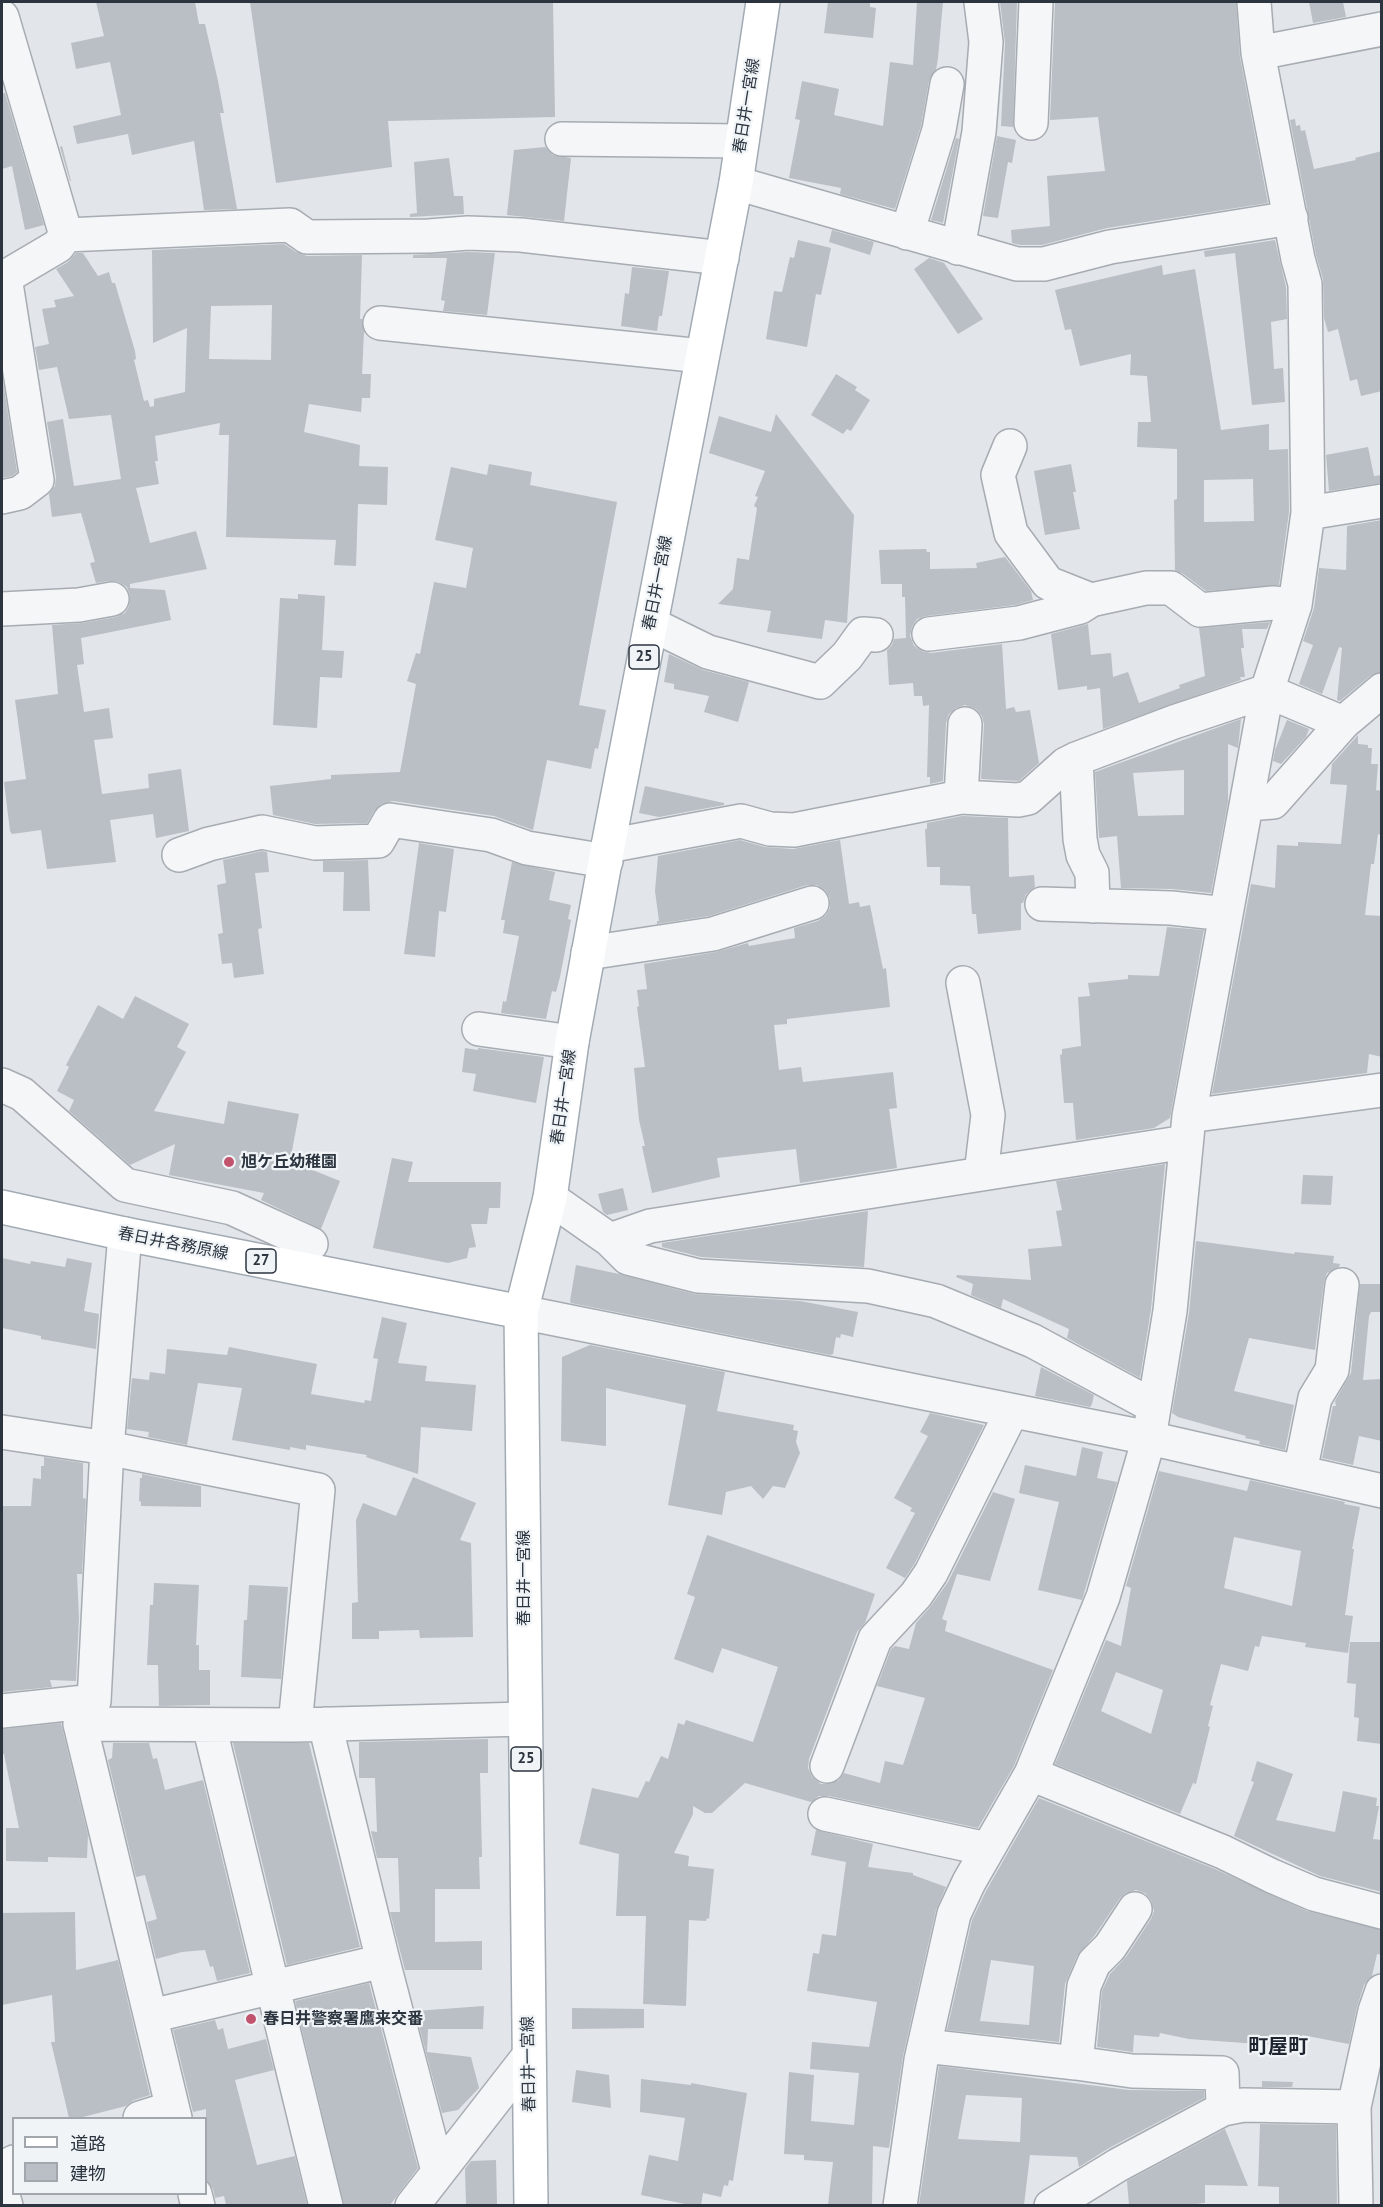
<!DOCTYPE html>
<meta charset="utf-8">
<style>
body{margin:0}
#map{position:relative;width:1383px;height:2207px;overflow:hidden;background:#e2e5e9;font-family:"PT Sans","Noto Sans JP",sans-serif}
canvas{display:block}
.frame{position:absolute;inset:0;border:3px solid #2b343f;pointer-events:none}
.legend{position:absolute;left:12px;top:2117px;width:195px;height:78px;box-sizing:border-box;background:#f1f4f7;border:2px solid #a2a7ad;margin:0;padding:8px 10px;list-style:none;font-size:18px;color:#2b343f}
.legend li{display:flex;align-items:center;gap:12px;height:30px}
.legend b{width:30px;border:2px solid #a2a7ad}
</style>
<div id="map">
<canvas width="1383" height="2207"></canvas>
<div class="frame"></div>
<ul class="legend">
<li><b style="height:8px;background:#fff"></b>道路</li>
<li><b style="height:16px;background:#babfc5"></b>建物</li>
</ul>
</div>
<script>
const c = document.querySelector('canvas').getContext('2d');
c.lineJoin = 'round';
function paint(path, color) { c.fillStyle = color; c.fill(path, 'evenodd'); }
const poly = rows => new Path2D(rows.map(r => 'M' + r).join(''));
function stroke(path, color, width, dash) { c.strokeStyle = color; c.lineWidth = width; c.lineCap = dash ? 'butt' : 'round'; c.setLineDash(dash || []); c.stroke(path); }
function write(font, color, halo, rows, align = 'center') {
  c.font = font + ' "PT Sans","Noto Sans JP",sans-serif'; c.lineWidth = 4.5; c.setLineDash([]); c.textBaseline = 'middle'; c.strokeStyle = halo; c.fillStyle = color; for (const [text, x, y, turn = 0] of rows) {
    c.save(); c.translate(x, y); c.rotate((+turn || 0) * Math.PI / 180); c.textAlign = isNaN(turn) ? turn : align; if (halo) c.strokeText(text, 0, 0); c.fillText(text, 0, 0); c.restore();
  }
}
const building = poly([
 [96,2,195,2,199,24,205,24,218,81,224,113,220,113,237,209,204,210,194,141,132,155,128,134,77,144,73,126,121,115,110,62,76,69,71,43,104,36],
 [250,2,553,2,555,117,388,121,392,167,276,183],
 [828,2,870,2,870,7,876,8,873,38,824,33],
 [917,2,943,2,938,58,936,70,929,81,921,126,895,209,840,194,841,188,789,178,800,120,795,119,802,81,839,89,834,115,883,126,890,62,913,65],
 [1000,2,1017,2,1013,127,1001,126,1005,43],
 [1055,2,1236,2,1240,57,1268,203,1107,228,1042,245,1020,245,1012,243,1011,230,1050,226,1047,176,1105,171,1098,117,1050,120],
 [1309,2,1343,2,1346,17,1313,23],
 [2,93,5,93,44,225,25,230,12,166,2,169],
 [1295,119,1296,126,1300,125,1301,131,1305,130,1314,169,1356,160,1355,158,1382,151,1382,391,1361,396,1357,379,1350,381,1338,329,1328,332,1324,318,1323,279,1316,255,1290,120],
 [997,136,1016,140,1012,163,1008,162,998,218,983,216],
 [956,138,959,139,943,223,931,220],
 [62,146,71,181,70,181,60,147],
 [545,147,553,155,571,158,564,221,507,215,514,150],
 [449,158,454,196,463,196,464,214,410,217,410,214,417,213,414,162],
 [832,230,874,242,870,255,829,242],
 [798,240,831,248,821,295,816,294,807,347,766,339,774,291,782,292,790,257,794,258],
 [1275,240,1286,287,1287,319,1271,322,1274,369,1283,368,1285,402,1252,405,1235,253,1205,257,1204,251],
 [284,244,296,252,307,256,362,255,360,319,362,319,364,332,362,374,371,374,370,398,362,398,361,412,309,404,304,432,360,445,359,466,388,467,387,505,358,504,356,566,334,565,336,540,226,537,229,435,219,435,220,423,155,436,158,461,155,461,159,484,136,488,150,543,196,531,207,569,130,584,130,588,165,590,171,620,81,638,84,664,77,665,84,712,109,708,113,738,94,740,102,794,149,788,148,774,181,769,189,831,156,838,153,814,110,820,116,862,47,869,41,830,12,834,10,831,4,782,26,779,15,700,58,694,52,625,82,623,116,617,125,613,129,606,130,596,127,587,119,582,109,581,96,583,90,563,95,562,81,513,52,517,49,494,55,486,56,477,47,422,63,419,74,486,121,479,111,415,69,419,57,367,39,370,35,347,49,344,42,309,56,307,54,300,74,296,56,269,68,262,76,253,83,253,98,276,109,272,112,283,115,283,135,351,136,359,134,360,144,401,148,400,150,407,154,406,154,399,185,392,187,328,153,343,152,250],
 [272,305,271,360,209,359,211,306],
 [468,252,495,253,487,315,443,311,445,301,441,300,447,258,413,258,413,255],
 [929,258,944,263,983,319,958,334,914,269],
 [1162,265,1163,275,1195,269,1221,430,1269,424,1269,450,1288,449,1289,512,1279,585,1206,591,1182,573,1175,571,1174,500,1177,499,1177,449,1137,447,1138,422,1151,422,1147,376,1130,375,1131,354,1080,366,1071,329,1065,330,1055,290],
 [1253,479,1254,521,1204,522,1204,480],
 [632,267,669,271,662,316,659,316,657,331,621,326,625,293,629,294],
 [836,374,857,387,855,390,870,400,851,431,847,429,843,434,811,415],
 [2,375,17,472,12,476,2,478],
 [776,414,854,515,847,623,825,620,822,639,767,632,771,611,718,604,733,589,737,558,749,560,757,508,754,506,758,497,755,496,765,471,709,453,719,416,771,432],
 [1368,447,1374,476,1382,475,1382,483,1329,491,1326,455],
 [489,464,532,472,530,485,617,502,579,705,606,710,598,749,595,748,591,769,547,760,533,830,494,816,393,801,381,804,374,811,367,823,315,824,273,815,270,786,331,779,331,775,400,772,416,684,407,681,416,653,420,654,434,582,466,588,473,548,435,540,451,467,487,475],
 [1071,464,1076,492,1073,492,1080,529,1045,535,1034,471],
 [1382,520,1382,672,1370,676,1340,701,1337,700,1342,648,1339,647,1322,694,1299,684,1313,645,1303,641,1314,608,1319,568,1346,570,1347,526],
 [926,549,927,552,930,552,930,569,977,568,976,563,1005,557,1031,591,1033,600,1015,605,926,616,917,619,912,627,910,636,914,646,922,651,931,653,1002,644,1006,709,1014,707,1016,712,1030,710,1039,763,1019,781,981,779,984,724,982,716,976,709,965,705,956,708,949,714,946,723,943,781,930,784,930,777,927,777,929,705,923,706,922,696,914,696,913,683,889,685,887,650,892,645,894,639,906,638,905,597,902,597,902,584,881,584,879,550],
 [298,594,325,596,322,650,344,651,342,678,320,677,317,728,273,725,280,598,298,599],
 [1270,622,1267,629,1242,629,1244,648,1241,648,1245,677,1240,677,1241,680,1103,729,1100,688,1087,690,1087,686,1058,690,1051,634,1088,624,1091,655,1111,653,1113,677,1128,672,1139,703,1180,688,1179,685,1205,676,1199,628],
 [669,654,703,670,749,682,738,722,704,712,709,696,674,689,674,684,664,682],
 [1241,719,1238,748,1228,744,1228,802,1211,893,1172,889,1121,888,1117,836,1099,838,1095,772],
 [1184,770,1184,815,1138,816,1133,773],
 [1287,720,1309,729,1306,737,1281,764,1273,761,1275,750],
 [1358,735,1358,744,1368,745,1368,748,1372,748,1371,764,1378,764,1376,790,1382,791,1381,835,1378,834,1374,864,1371,864,1365,915,1382,916,1382,1057,1369,1054,1367,1073,1212,1094,1251,884,1275,888,1277,845,1298,846,1298,842,1341,844,1347,785,1330,784,1332,764],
 [645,786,724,803,724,805,659,817,639,813],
 [962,816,1008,818,1009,877,1034,875,1035,887,1026,894,1023,903,1021,903,1021,930,978,934,976,914,972,914,970,886,940,885,940,867,927,867,925,829,927,829,927,823],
 [740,840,765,847,793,849,840,840,849,904,859,902,860,907,870,905,883,969,886,968,890,1007,787,1019,787,1024,774,1025,779,1070,801,1067,803,1082,893,1072,897,1108,889,1109,897,1168,800,1183,796,1149,717,1158,720,1177,652,1193,642,1146,645,1146,639,1120,634,1068,645,1067,637,1007,639,1006,637,990,647,989,644,964,716,952,748,943,749,946,795,938,794,928,818,921,826,915,830,908,830,898,825,890,817,885,807,885,709,916,657,924,657,921,659,921,655,891,658,856],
 [419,843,454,849,446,912,439,911,435,957,404,954],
 [262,851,267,852,269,872,255,873,262,928,258,929,264,974,234,978,232,963,222,964,218,934,223,933,217,885,226,883,223,860],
 [368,860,370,911,343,911,344,872,323,872,323,861],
 [512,862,555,872,549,900,571,905,568,919,571,920,560,977,556,992,552,991,546,1019,501,1013,503,1001,506,1002,519,936,503,933,505,920,501,920],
 [1167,927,1204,930,1170,1118,1154,1128,1076,1140,1073,1103,1064,1103,1060,1055,1062,1054,1062,1049,1081,1046,1078,997,1090,996,1088,983,1128,979,1128,975,1159,976],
 [135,996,189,1024,177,1047,186,1052,154,1111,224,1124,228,1101,299,1114,290,1161,340,1181,321,1229,261,1200,264,1193,169,1175,175,1144,130,1165,69,1111,74,1100,57,1091,69,1067,66,1065,98,1005,123,1019],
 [465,1048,478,1050,478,1048,544,1057,536,1103,473,1091,476,1074,462,1072],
 [392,1158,413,1162,408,1182,501,1182,500,1208,489,1208,487,1224,471,1224,476,1247,469,1248,467,1258,448,1263,373,1248],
 [1165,1164,1151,1309,1140,1378,1067,1338,1069,1329,1003,1299,1001,1308,971,1295,973,1284,956,1277,957,1275,1031,1280,1028,1249,1062,1246,1056,1211,1062,1210,1056,1181],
 [1303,1175,1333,1176,1331,1205,1301,1204],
 [623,1188,628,1210,607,1215,603,1212,598,1194],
 [868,1211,864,1267,701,1257,662,1247,662,1243],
 [1196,1241,1294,1254,1295,1252,1334,1256,1333,1263,1340,1264,1339,1267,1327,1273,1324,1282,1315,1350,1249,1338,1234,1391,1294,1405,1285,1450,1259,1444,1260,1441,1245,1438,1246,1436,1178,1417,1172,1413,1189,1313],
 [2,1258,30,1264,31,1261,65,1267,67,1258,92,1263,84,1311,99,1314,96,1349,41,1339,41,1336,2,1328],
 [576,1265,619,1274,694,1294,800,1301,858,1312,853,1337,841,1334,840,1338,836,1337,833,1354,830,1355,571,1303,570,1301],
 [1360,1284,1382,1284,1382,1312,1371,1312,1369,1316,1363,1380,1382,1379,1382,1441,1359,1436,1353,1465,1322,1458,1333,1406,1336,1406,1335,1401,1351,1373],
 [382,1317,407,1323,398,1363,427,1366,425,1381,476,1385,472,1431,421,1427,418,1474,366,1457,367,1455,306,1445,306,1450,290,1447,290,1450,232,1440,242,1388,198,1383,187,1445,148,1437,149,1432,127,1429,132,1378,149,1380,150,1372,165,1374,167,1349,227,1355,229,1347,317,1364,311,1394,364,1403,365,1400,371,1401,378,1359,373,1358],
 [590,1345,725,1372,717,1411,794,1425,793,1430,798,1431,796,1442,800,1453,785,1488,773,1486,763,1499,751,1486,726,1492,722,1515,668,1505,686,1405,606,1388,606,1446,561,1441,562,1357],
 [1041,1367,1094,1395,1092,1404,1090,1407,1035,1396],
 [930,1413,984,1425,915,1563,905,1578,886,1568,915,1513,910,1511,912,1508,894,1498,928,1436,920,1432],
 [1082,1447,1103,1452,1097,1478,1117,1482,1082,1600,1038,1590,1059,1502,1019,1493,1025,1465,1076,1476],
 [44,1457,83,1463,83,1498,86,1499,82,1574,77,1574,79,1618,76,1681,50,1680,52,1687,2,1692,2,1506,31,1506,33,1478,41,1479,41,1466,44,1466],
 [1159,1471,1247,1491,1250,1480,1345,1502,1344,1504,1360,1507,1352,1549,1354,1549,1345,1615,1353,1616,1348,1653,1305,1647,1306,1643,1262,1636,1259,1647,1255,1646,1248,1671,1221,1664,1210,1705,1213,1706,1208,1726,1210,1727,1196,1784,1193,1783,1180,1814,1055,1764,1106,1640,1121,1646,1131,1588,1126,1586],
 [1234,1537,1301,1551,1292,1606,1224,1588],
 [1116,1672,1163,1690,1151,1734,1101,1711],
 [142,1474,201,1486,201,1507,141,1506,141,1502,139,1501,140,1478,142,1478],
 [413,1477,476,1503,460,1540,471,1543,473,1637,420,1638,419,1630,379,1631,379,1639,352,1639,352,1603,358,1602,356,1520,363,1503,396,1516],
 [993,1492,1015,1499,990,1581,957,1574,942,1619,947,1621,945,1631,1053,1670,1014,1766,978,1828,829,1796,819,1796,811,1802,745,1783,712,1813,705,1813,693,1806,693,1814,674,1853,689,1856,688,1866,714,1869,709,1919,707,1918,706,1921,689,1920,686,2006,643,2004,646,1916,616,1916,619,1854,579,1844,592,1788,638,1798,646,1781,649,1782,661,1756,668,1759,678,1723,684,1725,686,1720,753,1742,778,1667,722,1648,713,1673,674,1659,695,1597,687,1594,707,1535,875,1594,865,1623,857,1632,809,1759,808,1768,812,1777,821,1784,831,1784,839,1780,844,1773,880,1783,885,1761,903,1765,925,1698,877,1686,891,1649,895,1646,909,1649,916,1623,931,1606,948,1582],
 [154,1583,199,1585,196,1645,199,1645,199,1670,210,1670,210,1705,159,1706,158,1665,147,1665,150,1605,153,1605],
 [249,1585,288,1587,281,1679,241,1677,244,1620,247,1620],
 [1350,1642,1382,1642,1382,1744,1357,1741,1359,1718,1354,1717,1356,1684,1347,1683],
 [61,1723,88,1835,87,1858,48,1857,48,1862,6,1861,6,1828,19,1828,4,1754,2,1754,2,1729],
 [488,1739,488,1773,480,1773,482,1857,479,1857,480,1889,435,1889,435,1942,482,1941,482,1970,405,1970,390,1912,400,1912,398,1858,377,1858,371,1831,377,1832,375,1778,359,1778,359,1742],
 [113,1743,149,1743,153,1759,157,1758,165,1790,203,1780,250,1973,217,1981,213,1966,210,1967,205,1950,182,1952,156,1959,147,1922,157,1919,145,1875,136,1877,108,1760,112,1758],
 [233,1743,309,1743,360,1947,287,1965],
 [1257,1761,1293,1774,1276,1820,1335,1832,1343,1791,1377,1798,1376,1806,1379,1806,1373,1839,1382,1840,1382,1892,1320,1876,1234,1836,1254,1782,1251,1781],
 [1039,1798,1215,1869,1307,1911,1382,1930,1382,1955,1377,1954,1372,1976,1364,1985,1357,2007,1349,2044,1302,2035,1300,2047,1189,2039,1160,2033,1159,2037,1134,2035,1133,2052,1097,2047,1102,1991,1110,1974,1126,1957,1151,1919,1154,1911,1151,1900,1145,1893,1136,1890,1126,1893,1120,1898,1095,1935,1077,1956,1065,1984,1059,2042,947,2030,972,1920,986,1891],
 [991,1960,1034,1966,1029,2025,980,2021],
 [816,1830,873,1844,868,1867,913,1873,913,1875,946,1887,936,1910,903,2056,889,2148,873,2146,872,2205,828,2205,833,2162,804,2160,804,2155,784,2154,789,2072,814,2075,811,2121,854,2125,859,2073,810,2069,812,2042,869,2047,877,2002,807,1991,813,1953,819,1954,822,1934,836,1936,846,1862,811,1855],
 [75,1912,76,1970,118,1960,150,2095,134,2100,126,2106,79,2118,69,2118,51,2042,55,2042,52,1995,2,2005,2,1913],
 [369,1983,418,2168,390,2205,344,2205,295,2001],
 [484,2006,483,2029,428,2029,427,2052,471,2057,479,2088,458,2110,442,2113,415,2011],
 [572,2008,644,2009,644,2028,572,2029],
 [215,2020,218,2030,223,2028,228,2049,266,2039,274,2070,235,2080,257,2165,295,2156,307,2205,226,2205,224,2196,215,2198,213,2189,206,2179,206,2109,193,2112,173,2030],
 [939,2066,1129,2090,1204,2091,1204,2098,1109,2148,1079,2167,1077,2157,1030,2155,1024,2205,919,2205],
 [966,2095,1022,2098,1020,2142,958,2139],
 [576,2070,609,2075,611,2108,572,2102],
 [641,2079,691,2085,691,2083,747,2093,733,2181,729,2180,728,2186,724,2185,721,2197,703,2193,701,2205,690,2205,641,2195,649,2155,678,2161,685,2118,640,2112],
 [1262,2081,1293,2082,1292,2087,1262,2087],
 [1260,2124,1336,2125,1337,2205,1279,2205,1279,2187,1258,2186],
 [1225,2129,1248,2186,1205,2185,1205,2203,1186,2205,1129,2205,1127,2181],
 [496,2160,497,2205,466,2205,465,2169,471,2161]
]);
const minor = poly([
 [2,17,66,235,58,246,2,279],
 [1258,53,1382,29],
 [1031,123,1036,2],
 [562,139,742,141],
 [736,183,1017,264,1044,264,1110,247,1291,218],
 [907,233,939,130,947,84],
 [66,235,290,225,307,237,429,236,468,233,521,235,722,258],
 [958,248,979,132,986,42,981,2],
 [380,323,702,356],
 [1010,446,998,475,1011,533,1048,583,1091,600],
 [2,497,20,493,37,480,5,277],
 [1308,513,1382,501],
 [2,609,79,605,112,599],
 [651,624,708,652,820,682,847,656,863,634,876,635],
 [929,634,1019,623,1080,607,1091,600,1146,588,1171,588,1200,610,1273,603,1295,605],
 [1076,759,1080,839,1083,855,1092,873,1093,906],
 [961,797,965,724],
 [1247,804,1273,802,1343,723,1382,690],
 [608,846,741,821,770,829,794,830,961,797,1018,800,1028,798,1066,764,1076,759,1174,722,1267,691,1343,723],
 [179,855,209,844,262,832,315,843,378,841,390,820,491,835,527,848,606,861],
 [1042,904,1171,908,1226,914],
 [588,953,713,934,812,903],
 [963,983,988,1115,981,1174],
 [479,1029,572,1042],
 [2,1085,22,1094,125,1185,232,1208,311,1244],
 [1189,1116,1382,1090],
 [550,1198,610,1240,650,1226,1186,1142],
 [125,1234,107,1448,94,1701,80,1724,175,2118],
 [610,1240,628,1258,698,1276,868,1286,936,1301,1033,1341,1153,1406],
 [521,1312,1149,1438,1382,1491],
 [2,1432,107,1448,318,1490,295,1725],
 [1300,1472,1315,1398,1332,1370,1342,1285],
 [2,1711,94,1701],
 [80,1724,295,1725,525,1719],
 [325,1724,383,1961,438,2171],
 [209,1725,326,2206],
 [827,1766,875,1639,916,1595,931,1573,1012,1411],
 [1031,1774,1223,1852,1272,1876,1314,1894,1382,1912],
 [825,1814,987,1849],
 [151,2016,383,1961],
 [925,2046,1076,2063,1132,2071,1222,2073,1223,2109],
 [1076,2063,1084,1986,1094,1963,1110,1947,1135,1909],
 [140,2118,172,2108],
 [2,2168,14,2162],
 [2,2192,6,2206],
 [195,2194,198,2206],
 [412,2206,528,2057],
 [900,2206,921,2060,954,1914,969,1882,1031,1774,1103,1597,1149,1438,1170,1311,1189,1116,1267,691,1295,605,1308,513,1305,284,1298,259,1258,53,1254,2],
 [1051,2206,1118,2165,1223,2109,1243,2105,1354,2107],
 [1356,2206,1354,2107,1375,2011,1382,1991]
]);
const major = poly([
 [2,1207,125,1234,521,1312],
 [531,2206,521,1312,550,1198,572,1042,608,846,736,183,763,2]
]);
const markers = [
 [229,1162,6,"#c2536d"],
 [251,2019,6,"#c2536d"]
];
const shields = [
 [644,657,30],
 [261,1261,30],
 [526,1759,30]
];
const shieldNames = [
 ["25",644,657],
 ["27",261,1261],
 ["25",526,1759]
];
const streetNames = [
 ["春日井一宮線",747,106,-81],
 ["春日井一宮線",658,583,-79],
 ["春日井一宮線",564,1097,-82],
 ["春日井各務原線",173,1244,11],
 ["春日井一宮線",524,1578,-90],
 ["春日井一宮線",529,2064,-91]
];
const poiNames = [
 ["旭ケ丘幼稚園",241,1162],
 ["春日井警察署鷹来交番",263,2019]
];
const quarterNames = [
 ["町屋町",1278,2047]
];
paint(building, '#babfc5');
stroke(minor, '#a7acb3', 36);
stroke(major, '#a2abb4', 36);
stroke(minor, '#f4f6f8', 33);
stroke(major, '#fff', 33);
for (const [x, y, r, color] of markers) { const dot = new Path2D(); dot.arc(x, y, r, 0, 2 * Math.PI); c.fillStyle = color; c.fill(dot); stroke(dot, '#f1f4f7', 2); }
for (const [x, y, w] of shields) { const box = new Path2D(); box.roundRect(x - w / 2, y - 12, w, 24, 4.5); c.fillStyle = '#f1f4f7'; c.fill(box); stroke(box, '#2b343f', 1.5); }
write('bold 15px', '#2b343f', null, shieldNames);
write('16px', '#2b343f', '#f1f4f7', streetNames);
write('bold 16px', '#2b343f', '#f1f4f7', poiNames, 'left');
write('bold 20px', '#1e2530', '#f1f4f7', quarterNames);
</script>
